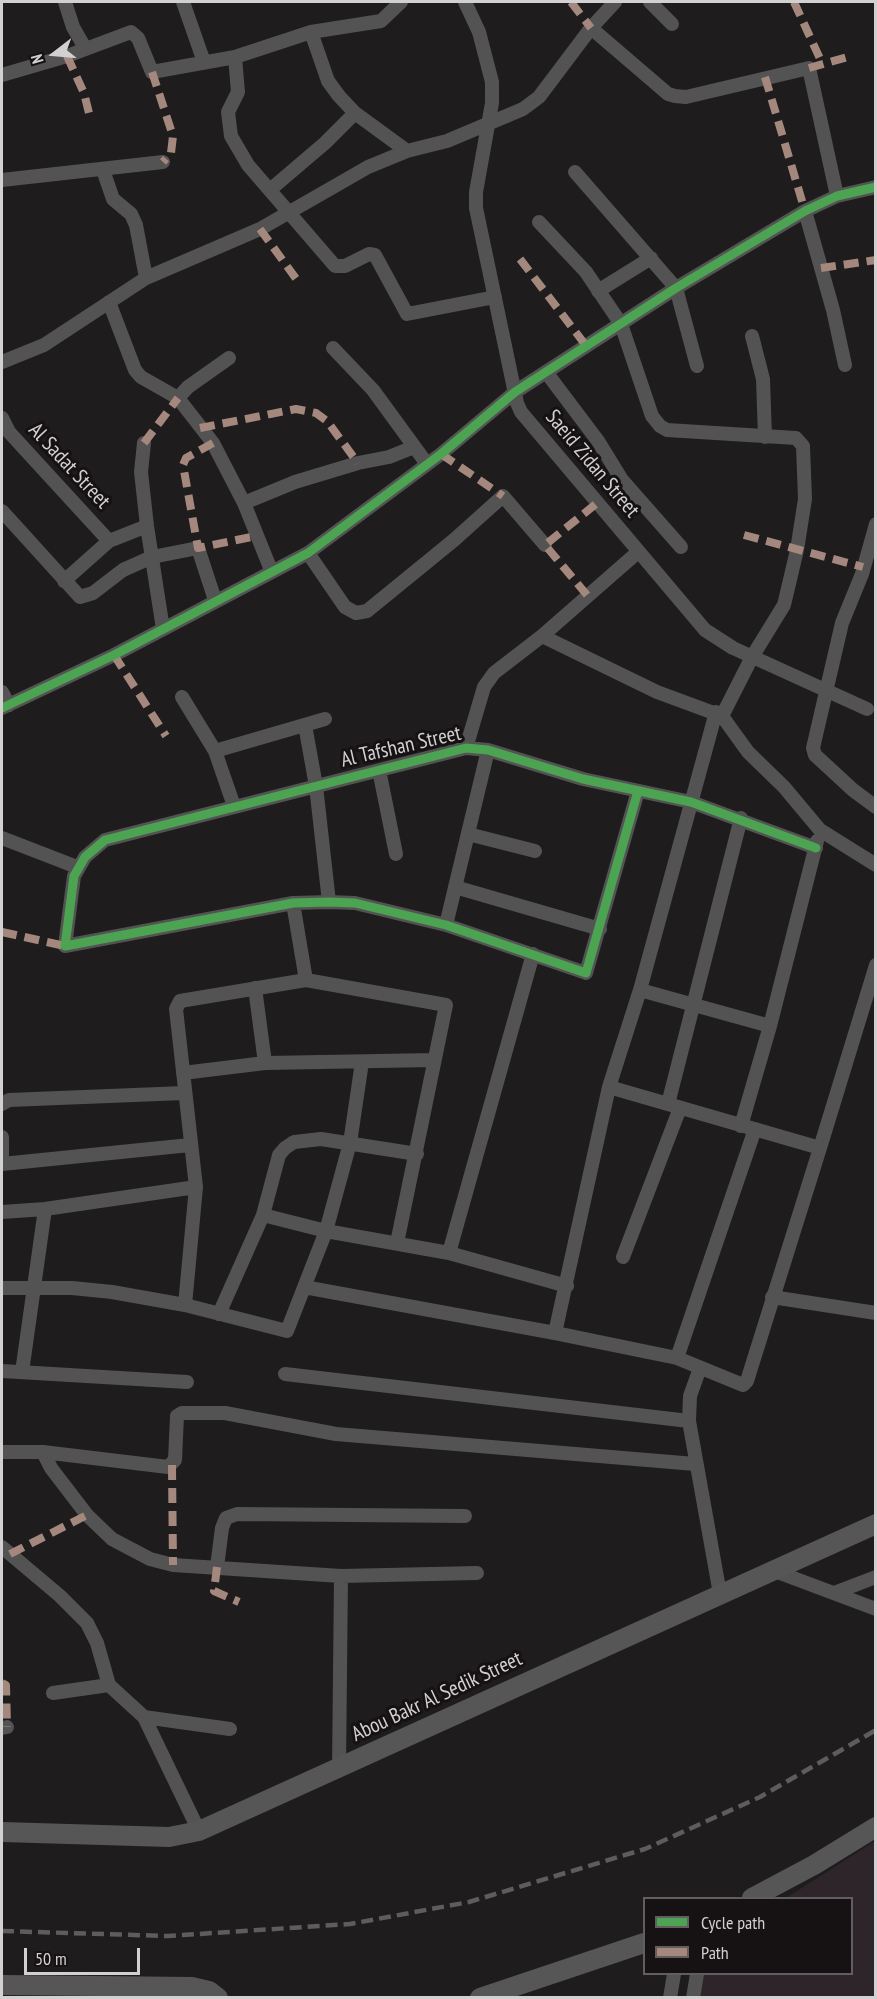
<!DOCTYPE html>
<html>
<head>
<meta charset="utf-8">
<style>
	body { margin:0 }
	#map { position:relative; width:877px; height:1999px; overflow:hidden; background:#1e1c1d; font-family:"PT Sans Narrow",sans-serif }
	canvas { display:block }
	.frame { position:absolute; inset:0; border:3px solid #d3d0d2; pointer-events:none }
	.legend { position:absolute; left:643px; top:1897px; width:210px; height:78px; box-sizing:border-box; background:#161214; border:2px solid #625e60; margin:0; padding:8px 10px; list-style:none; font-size:18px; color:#d3d0d2 }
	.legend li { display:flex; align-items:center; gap:12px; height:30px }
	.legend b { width:30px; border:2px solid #625e60 }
	.north { position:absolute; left:24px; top:24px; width:60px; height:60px; -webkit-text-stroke:4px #161214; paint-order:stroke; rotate:254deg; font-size:16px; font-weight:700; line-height:24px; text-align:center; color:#d3d0d2 }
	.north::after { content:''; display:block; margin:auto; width:21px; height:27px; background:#d3d0d2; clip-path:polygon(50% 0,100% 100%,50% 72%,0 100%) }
	.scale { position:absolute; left:24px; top:1948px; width:116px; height:27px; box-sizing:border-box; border:3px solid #d3d0d2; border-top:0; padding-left:8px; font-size:18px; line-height:21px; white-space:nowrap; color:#d3d0d2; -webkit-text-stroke:4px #161214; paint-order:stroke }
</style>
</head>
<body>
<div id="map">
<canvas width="877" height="1999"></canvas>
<div class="frame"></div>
<ul class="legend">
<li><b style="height:8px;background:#4ca352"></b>Cycle path</li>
<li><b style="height:8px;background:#a5887d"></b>Path</li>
</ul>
<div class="north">N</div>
<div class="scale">50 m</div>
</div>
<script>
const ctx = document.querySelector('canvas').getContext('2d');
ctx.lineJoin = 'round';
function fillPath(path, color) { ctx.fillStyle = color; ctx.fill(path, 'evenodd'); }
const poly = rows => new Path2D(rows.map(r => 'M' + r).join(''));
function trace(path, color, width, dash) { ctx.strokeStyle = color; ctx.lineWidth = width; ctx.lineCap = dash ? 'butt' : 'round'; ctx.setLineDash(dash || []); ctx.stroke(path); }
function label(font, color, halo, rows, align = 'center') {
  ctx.font = font + ' "PT Sans Narrow",sans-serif'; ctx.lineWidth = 6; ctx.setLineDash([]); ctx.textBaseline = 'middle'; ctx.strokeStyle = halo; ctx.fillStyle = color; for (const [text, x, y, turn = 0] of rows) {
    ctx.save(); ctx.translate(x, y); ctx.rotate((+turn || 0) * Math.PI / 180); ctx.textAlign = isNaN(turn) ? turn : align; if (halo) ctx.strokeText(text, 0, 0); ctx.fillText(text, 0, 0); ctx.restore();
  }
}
const built = poly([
	[875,1841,875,1997,699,1998,703,1974,852,1974,852,1898,786,1898]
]);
const street = poly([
	[65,2,73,27,85,48],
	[183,2,204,62],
	[465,2,479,32,492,82,492,103,476,192,476,208,517,403,521,412,705,630,733,648,867,709],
	[650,2,672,24],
	[591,28,668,94,675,96,686,97,809,68,837,196],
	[311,32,328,81,339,96,355,113,407,151],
	[235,57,238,92,228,112,231,136,248,165,335,266,345,266,369,254,375,255,407,314,495,297],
	[2,75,67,56,131,32,138,38,152,72,235,57,311,32,381,21,401,2],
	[103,170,113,199,131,214,136,225,146,278],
	[575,172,676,288,697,366],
	[2,180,163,162],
	[271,189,325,143,355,113],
	[805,211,833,310,845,365],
	[539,222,586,272,621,324,652,416,660,426,667,430,796,438,803,446,805,499,797,550,784,605,752,657,722,716],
	[598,291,651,258],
	[109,302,135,370,141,377,178,398,213,443,244,503,271,570],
	[752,336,763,379,765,437],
	[333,348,373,390,427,464],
	[2,362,44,345,146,278,260,229,368,167,407,151,447,141,523,109,539,97,591,28,615,2],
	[546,372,598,441,622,480,681,547],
	[178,398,188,387,229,358],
	[2,418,9,432,109,541],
	[144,443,141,472,147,526,163,629],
	[244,503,295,482,358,463,389,457,414,447],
	[2,511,80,597,93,593,123,570,152,557,198,548,215,600],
	[876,524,862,574,842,623,813,748,815,755,853,790,876,807],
	[308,553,345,607,356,613,367,611,454,540,503,496,545,545],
	[64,581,109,541,147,526],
	[542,636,657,692,722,716,748,752,784,787,820,830,876,865],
	[2,692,9,705],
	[182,697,215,751,234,806],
	[2,708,114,655,308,553,441,454,515,392,676,288,805,211,837,196,876,187],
	[305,725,316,786,329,902],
	[466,748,484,687,494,673,542,636,638,552],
	[215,751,325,719],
	[379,770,396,854],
	[638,791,586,973,446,925,355,903,329,902,293,903,65,946,74,876,85,857,105,840,466,748,488,750,583,779,691,802,816,848],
	[468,834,535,851],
	[2,838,77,867],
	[455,887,600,929],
	[293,903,306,980],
	[446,925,488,750],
	[255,988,265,1063],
	[640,990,770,1026],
	[183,1073,265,1063,434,1060],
	[609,1087,820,1148,876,965],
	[2,1104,9,1100,184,1093],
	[668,1104,741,818],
	[741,1126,770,1026,817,841],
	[2,1137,2,1164],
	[2,1164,190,1145],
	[2,1212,45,1209,196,1187],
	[263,1215,326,1231,449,1253,567,1286],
	[449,1253,533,954],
	[623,1257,680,1108],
	[304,1287,555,1333,677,1358,743,1385,747,1381,820,1148],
	[2,1288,72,1288,112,1292,185,1305,287,1331,326,1231,350,1143,362,1062],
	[772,1297,876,1313],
	[185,1305,196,1187,176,1009,180,1001,306,980,446,1005,397,1243],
	[219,1314,263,1215,279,1155,285,1148,294,1142,321,1139,417,1154],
	[555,1333,609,1087,640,990,716,712],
	[677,1358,755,1129],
	[2,1371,187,1382],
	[22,1372,45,1209],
	[285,1374,689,1421,720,1594],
	[689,1421,690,1396,700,1368],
	[2,1452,43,1452,168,1467,175,1460,177,1416,182,1413,225,1413,336,1434,695,1464],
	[43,1452,51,1468,87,1515,112,1539,150,1559,173,1565,341,1576,477,1573],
	[2,1547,60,1596,87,1623,97,1643,109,1685,144,1717,199,1831],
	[217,1567,222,1528,226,1518,237,1514,465,1516],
	[772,1570,876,1609],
	[834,1593,876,1577],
	[53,1693,109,1685],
	[144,1717,230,1729],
	[2,1728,7,1727],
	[339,1769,341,1576],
	[670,1998,674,1974],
	[693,1998,697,1974]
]);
const secondary = poly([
	[2,1832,169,1837,199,1831,876,1524],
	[752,1898,814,1865,876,1827],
	[2,1985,192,1987,209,1991,218,1998],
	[480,1998,644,1943]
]);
const rail = poly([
	[2,1931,168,1936,350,1924,469,1902,645,1849,760,1797,876,1730]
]);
const quiet = poly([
	[571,2,591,28],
	[794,2,822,63],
	[67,56,84,93,89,113],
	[809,68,851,56],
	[152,72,173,136,171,153,163,162],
	[765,77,805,211],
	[260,229,297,280],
	[520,259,587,347],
	[821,268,876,260],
	[200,428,296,409,316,413,327,421,358,463],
	[144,443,178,398],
	[213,443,186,458,183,465,198,548,256,536],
	[441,454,503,496],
	[744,535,863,567],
	[587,595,545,545,597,503],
	[114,655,166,736],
	[2,932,65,946],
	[172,1465,173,1565],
	[10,1554,87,1515],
	[217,1567,214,1591,239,1602],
	[2,1683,6,1685,7,1727]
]);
const cycleway = poly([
	[2,708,114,655,308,553,441,454,515,392,676,288,805,211,837,196,876,187],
	[638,791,586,973,446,925,355,903,329,902,293,903,65,946,74,876,85,857,105,840,466,748,488,750,583,779,691,802,816,848]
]);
const streetNames = [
	["Saeid Zidan Street",592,464,50],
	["Al Sadat Street",69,466,47],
	["Al Tafshan Street",401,747,-13],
	["Abou Bakr Al Sedik Street",437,1697,-25]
];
fillPath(built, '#2d252a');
trace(street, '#535353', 14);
trace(secondary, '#565657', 20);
trace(rail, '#5e5d5e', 4.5, [12, 6]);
trace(quiet, '#a5887d', 8, [15, 8]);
trace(cycleway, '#4ca352', 9);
label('21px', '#d3d0d2', '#161214', streetNames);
</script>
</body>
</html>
